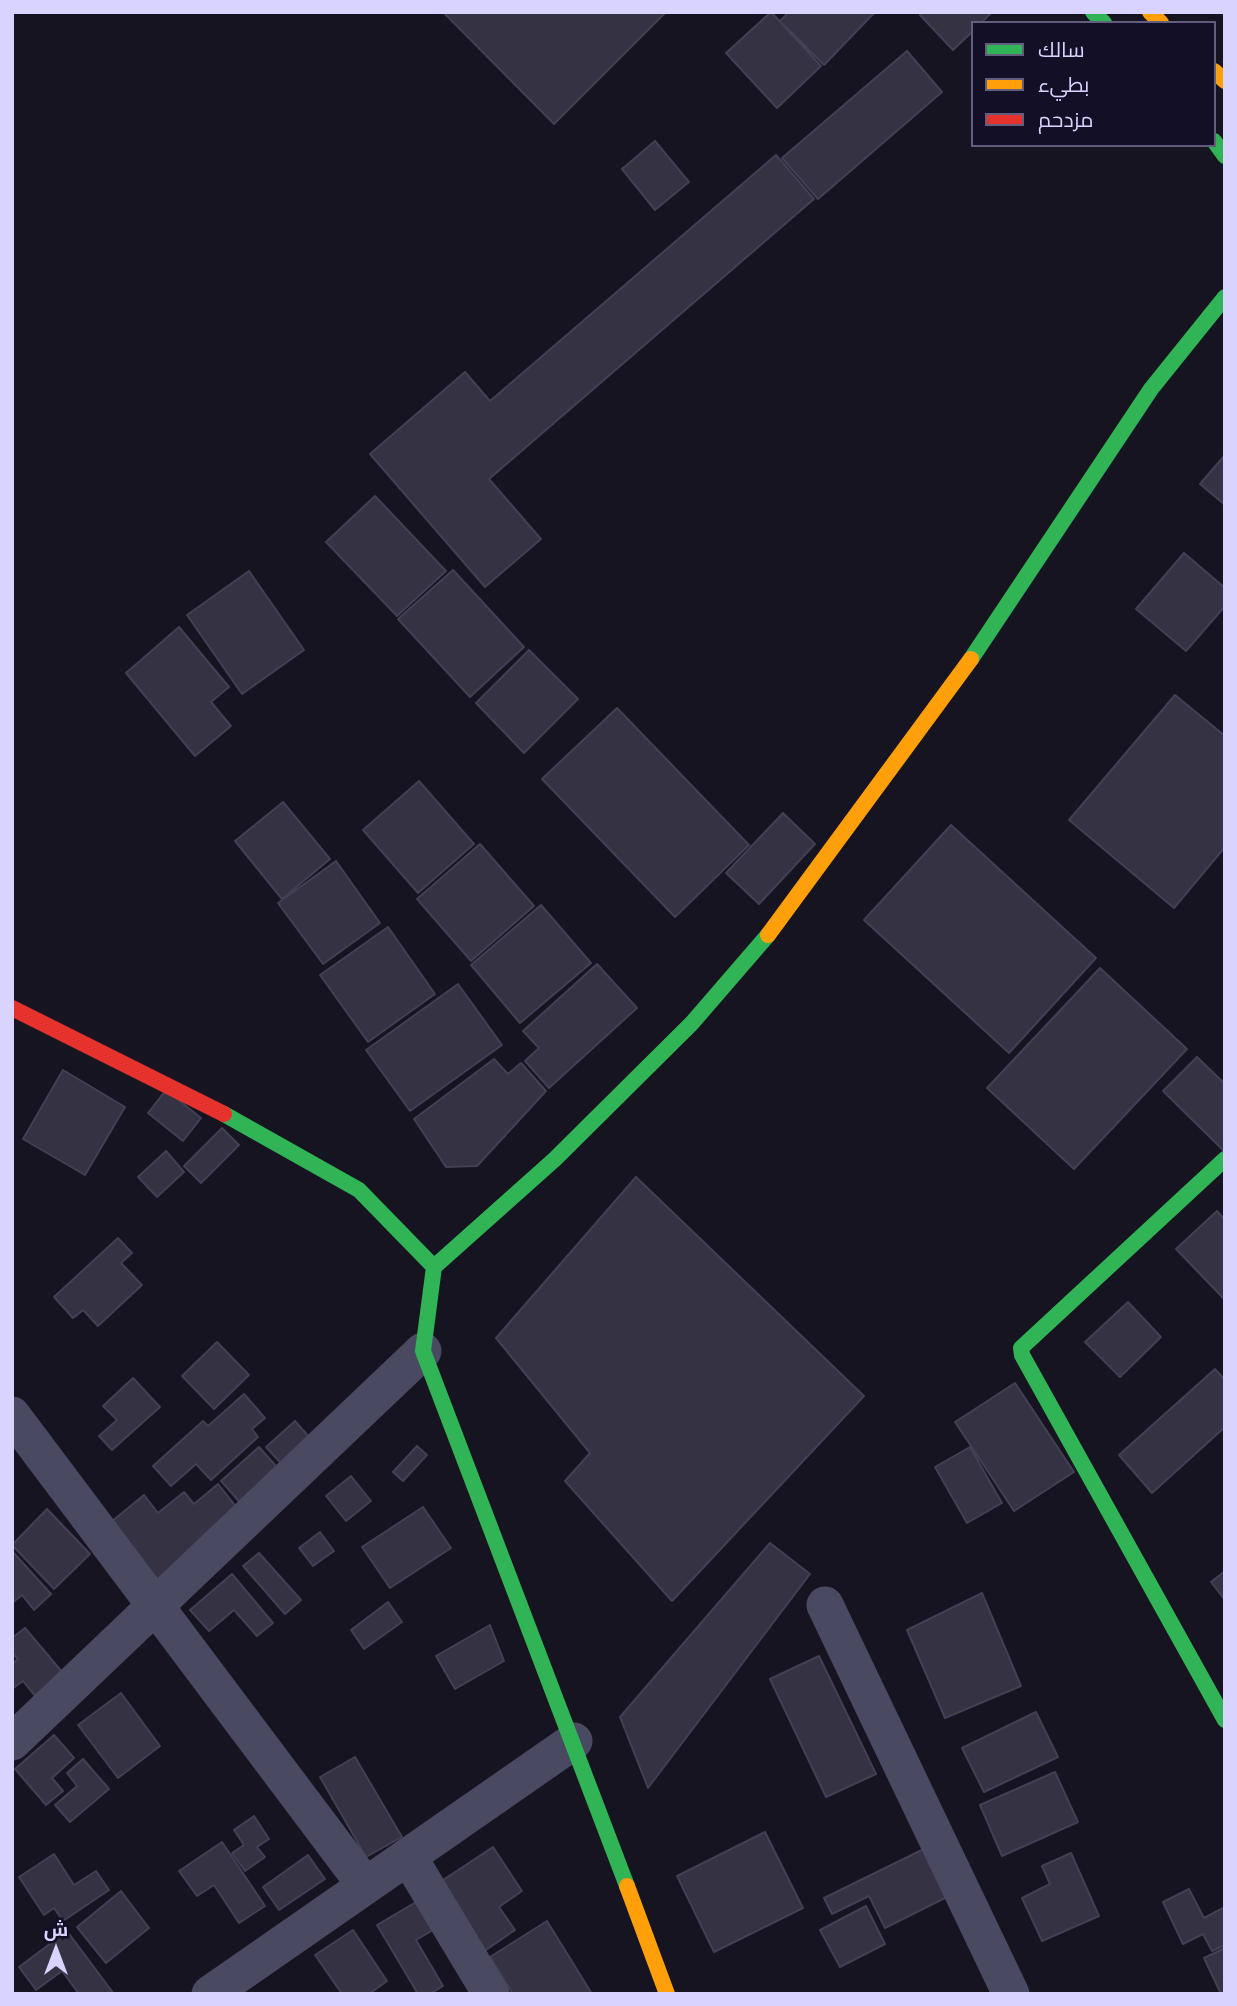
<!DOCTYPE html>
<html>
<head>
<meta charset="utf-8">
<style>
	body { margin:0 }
	#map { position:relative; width:1237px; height:2006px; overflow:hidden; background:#161421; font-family:Barlow,Cairo,sans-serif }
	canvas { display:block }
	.frame { position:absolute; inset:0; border:14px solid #d9d4ff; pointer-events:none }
	.legend { position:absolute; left:971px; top:21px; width:245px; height:126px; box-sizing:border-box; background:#130f26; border:2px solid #625e7d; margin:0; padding:9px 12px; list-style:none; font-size:21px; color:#d9d4ff }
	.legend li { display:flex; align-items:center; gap:14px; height:35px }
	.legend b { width:35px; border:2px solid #625e7d }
	.north { position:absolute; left:21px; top:1915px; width:70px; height:70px; -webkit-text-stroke:5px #130f26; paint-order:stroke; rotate:0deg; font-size:19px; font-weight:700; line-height:28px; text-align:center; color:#d9d4ff }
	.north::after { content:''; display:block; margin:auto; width:24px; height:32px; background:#d9d4ff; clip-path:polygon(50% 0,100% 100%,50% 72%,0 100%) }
</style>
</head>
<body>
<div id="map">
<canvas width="1237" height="2006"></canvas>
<div class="frame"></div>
<ul class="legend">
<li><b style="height:9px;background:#30b455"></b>سالك</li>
<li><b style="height:9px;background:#ff9f0a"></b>بطيء</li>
<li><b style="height:9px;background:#e5322d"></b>مزدحم</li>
</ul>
<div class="north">ش</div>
</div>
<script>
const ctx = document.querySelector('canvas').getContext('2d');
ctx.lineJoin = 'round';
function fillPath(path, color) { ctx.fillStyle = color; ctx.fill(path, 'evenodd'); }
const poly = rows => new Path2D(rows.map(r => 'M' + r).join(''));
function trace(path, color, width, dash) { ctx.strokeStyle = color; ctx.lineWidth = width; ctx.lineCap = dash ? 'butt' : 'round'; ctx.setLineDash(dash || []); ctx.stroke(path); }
const building = poly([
	[443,12,666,12,554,124,443,12],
	[771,12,821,66,777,108,726,53,771,12],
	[789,12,875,12,824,65,780,21,789,12],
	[923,12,992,12,981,23,973,23,973,31,953,50,920,15,923,12],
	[907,51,942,92,818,199,782,158,907,51],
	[655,141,689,182,655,210,622,169,655,141],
	[776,155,814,199,489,479,541,539,485,587,370,454,465,372,490,401,776,155],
	[1225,455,1225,505,1200,484,1225,455],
	[375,496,446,571,397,616,326,542,375,496],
	[1184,553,1225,588,1225,606,1186,651,1136,609,1184,553],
	[453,570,524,647,470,697,398,619,453,570],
	[249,571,304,650,242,694,187,615,249,571],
	[179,627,229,687,211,702,231,726,195,756,126,673,179,627],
	[529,650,578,699,524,753,476,703,529,650],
	[1175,695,1225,736,1225,847,1174,908,1069,820,1175,695],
	[617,708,749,845,675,917,542,779,617,708],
	[419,781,474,844,418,893,363,830,419,781],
	[283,802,330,859,282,899,235,841,283,802],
	[783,813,815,844,759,904,726,873,783,813],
	[951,825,1096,958,1009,1053,864,920,951,825],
	[480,844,534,906,471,961,417,899,480,844],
	[336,861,380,923,323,964,278,903,336,861],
	[541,905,591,963,520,1023,471,965,541,905],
	[388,927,435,994,368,1042,320,975,388,927],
	[597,964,637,1008,549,1088,525,1061,539,1048,523,1031,597,964],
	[1100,968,1187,1049,1074,1169,987,1088,1100,968],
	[458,984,502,1045,410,1111,366,1050,458,984],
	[1197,1057,1225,1084,1225,1152,1163,1091,1197,1057],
	[494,1059,508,1074,521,1063,546,1091,477,1166,446,1167,414,1119,494,1059],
	[63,1070,125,1107,85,1175,23,1139,63,1070],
	[166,1090,201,1118,183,1141,148,1113,166,1090],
	[222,1128,239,1145,201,1183,184,1166,222,1128],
	[166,1151,184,1172,157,1197,138,1177,166,1151],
	[636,1177,864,1396,672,1601,565,1481,590,1453,496,1338,636,1177],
	[1217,1211,1225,1220,1225,1300,1176,1249,1217,1211],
	[118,1238,132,1253,121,1263,142,1285,98,1326,83,1310,73,1318,54,1297,118,1238],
	[1128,1302,1161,1337,1120,1377,1085,1342,1128,1302],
	[217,1342,249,1375,214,1409,182,1376,217,1342],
	[1215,1369,1225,1380,1225,1427,1152,1493,1119,1455,1215,1369],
	[133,1378,160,1407,112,1450,99,1436,117,1420,103,1406,133,1378],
	[1015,1383,1074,1472,1014,1511,955,1422,1015,1383],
	[244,1394,265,1418,252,1429,258,1437,211,1480,196,1464,171,1486,153,1466,203,1421,208,1426,244,1394],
	[295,1421,317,1446,289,1472,266,1447,295,1421],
	[417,1446,427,1455,403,1481,393,1472,417,1446],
	[259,1447,284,1475,246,1509,221,1481,259,1447],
	[970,1447,1002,1503,967,1523,935,1467,970,1447],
	[351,1476,371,1501,346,1521,326,1496,351,1476],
	[218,1484,246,1519,163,1586,111,1522,144,1495,158,1513,184,1492,194,1504,218,1484],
	[423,1507,451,1548,390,1588,362,1547,423,1507],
	[47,1509,90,1554,54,1589,12,1545,47,1509],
	[320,1532,334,1551,313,1566,299,1548,320,1532],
	[770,1543,810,1574,648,1788,620,1717,770,1543],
	[12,1551,51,1594,34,1610,22,1595,12,1603,12,1551],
	[259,1553,301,1600,285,1614,243,1566,259,1553],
	[1225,1571,1225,1600,1211,1582,1225,1571],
	[232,1574,273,1623,257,1636,234,1610,209,1631,190,1610,232,1574],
	[982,1593,1021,1686,945,1718,907,1630,982,1593],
	[388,1602,402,1622,364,1649,351,1630,388,1602],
	[490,1625,504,1661,455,1689,436,1656,490,1625],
	[25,1628,63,1673,35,1696,23,1681,12,1689,12,1664,18,1659,12,1653,12,1638,25,1628],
	[819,1656,876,1774,826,1797,770,1679,819,1656],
	[121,1693,160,1746,118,1778,78,1725,121,1693],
	[1036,1712,1058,1757,984,1792,962,1748,1036,1712],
	[54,1735,74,1758,52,1778,63,1791,46,1805,15,1769,54,1735],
	[355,1757,402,1837,366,1857,320,1777,355,1757],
	[83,1759,109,1789,70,1822,55,1805,77,1786,67,1773,83,1759],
	[1055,1772,1078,1822,1002,1856,980,1805,1055,1772],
	[254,1816,269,1839,257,1847,265,1857,245,1871,232,1853,244,1845,234,1830,254,1816],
	[765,1832,803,1908,714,1952,677,1876,765,1832],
	[222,1842,265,1906,239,1923,214,1885,197,1896,179,1871,222,1842],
	[930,1846,953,1894,885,1928,869,1896,832,1914,824,1898,930,1846],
	[493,1847,522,1891,499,1907,515,1930,483,1952,437,1884,493,1847],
	[1071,1853,1099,1916,1042,1941,1022,1898,1050,1884,1042,1866,1071,1853],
	[54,1854,74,1885,96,1871,109,1890,63,1921,54,1908,44,1915,19,1877,54,1854],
	[308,1855,325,1879,279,1910,263,1887,308,1855],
	[1189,1889,1204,1918,1225,1907,1225,1945,1212,1951,1203,1934,1183,1944,1163,1902,1189,1889],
	[121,1891,149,1928,106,1963,77,1927,121,1891],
	[428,1895,445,1923,416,1940,443,1986,430,1994,418,1994,377,1925,428,1895],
	[866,1906,885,1944,840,1967,820,1930,866,1906],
	[547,1921,592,1994,513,1994,490,1957,547,1921],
	[353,1930,387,1981,369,1994,342,1994,315,1955,353,1930],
	[67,1931,114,1994,79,1994,62,1971,36,1990,19,1967,67,1931],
	[1225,1948,1225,1994,1221,1994,1204,1958,1225,1948]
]);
const street = poly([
	[12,1415,365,1885],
	[825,1605,1011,1994],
	[12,1742,423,1351],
	[408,1856,491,1994],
	[210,1994,574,1741]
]);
const fast = poly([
	[1093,12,1104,23],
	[1214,141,1225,156],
	[971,659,1151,389,1225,297],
	[224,1114,359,1190,434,1267,423,1351,627,1886],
	[1225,1159,1021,1348,1022,1355,1225,1720],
	[434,1267,555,1159,692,1023,768,935]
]);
const slow = poly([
	[1150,12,1161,23],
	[1214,71,1225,81],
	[768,935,971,659],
	[627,1886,667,1994]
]);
const jam = poly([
	[12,1008,224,1114]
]);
fillPath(building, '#343243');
trace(building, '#433f54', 2);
trace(street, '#4a4962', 37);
trace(fast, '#30b455', 16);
trace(slow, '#ff9f0a', 16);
trace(jam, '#e5322d', 16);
</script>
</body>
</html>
